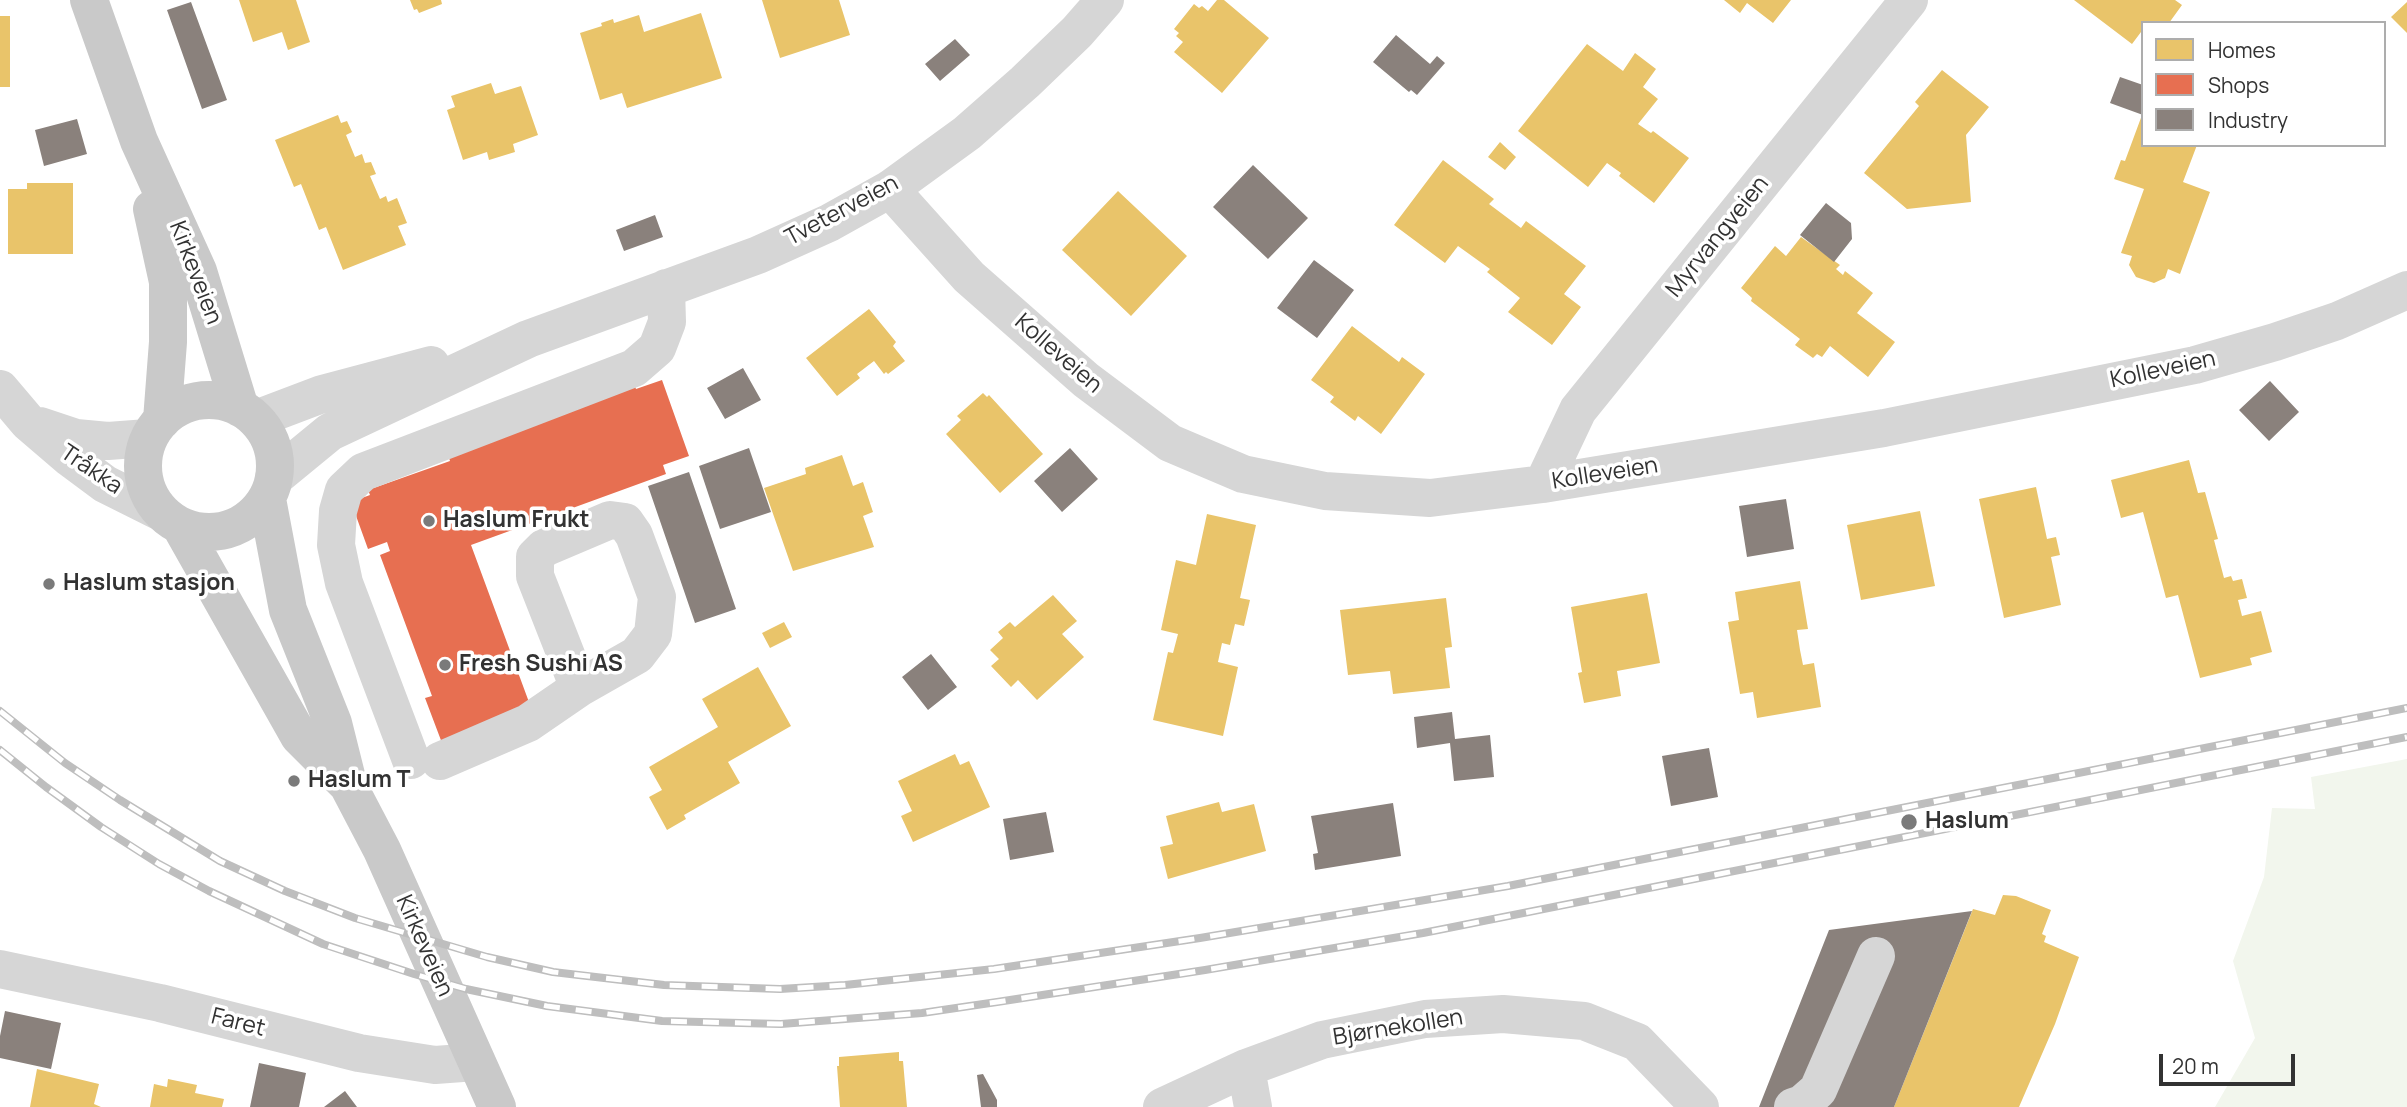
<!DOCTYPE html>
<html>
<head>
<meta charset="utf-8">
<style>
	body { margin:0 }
	#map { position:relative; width:2407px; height:1107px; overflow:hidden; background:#fff; font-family:Manrope,sans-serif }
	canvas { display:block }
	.legend { position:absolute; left:2141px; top:21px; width:245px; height:126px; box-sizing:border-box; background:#fff; border:2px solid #adadad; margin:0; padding:9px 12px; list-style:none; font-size:21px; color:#323232 }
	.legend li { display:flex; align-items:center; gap:14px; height:35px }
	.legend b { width:35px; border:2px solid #adadad }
	.scale { position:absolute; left:2159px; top:1054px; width:136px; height:32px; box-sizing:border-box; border:4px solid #323232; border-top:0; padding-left:9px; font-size:21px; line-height:24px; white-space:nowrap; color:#323232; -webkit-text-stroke:5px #fff; paint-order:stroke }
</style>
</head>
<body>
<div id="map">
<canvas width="2407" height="1107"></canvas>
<ul class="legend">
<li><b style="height:19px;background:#e9c46a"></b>Homes</li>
<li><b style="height:19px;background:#e76f51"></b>Shops</li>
<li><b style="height:19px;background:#8a817c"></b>Industry</li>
</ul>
<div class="scale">20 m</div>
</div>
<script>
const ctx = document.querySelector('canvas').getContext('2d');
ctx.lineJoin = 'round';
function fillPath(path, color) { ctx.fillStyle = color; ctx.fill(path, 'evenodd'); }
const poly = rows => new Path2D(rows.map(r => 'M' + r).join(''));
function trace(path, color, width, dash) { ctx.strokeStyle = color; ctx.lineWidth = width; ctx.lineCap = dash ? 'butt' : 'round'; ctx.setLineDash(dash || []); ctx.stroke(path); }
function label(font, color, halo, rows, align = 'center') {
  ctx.font = font + ' Manrope,sans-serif'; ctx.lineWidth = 7; ctx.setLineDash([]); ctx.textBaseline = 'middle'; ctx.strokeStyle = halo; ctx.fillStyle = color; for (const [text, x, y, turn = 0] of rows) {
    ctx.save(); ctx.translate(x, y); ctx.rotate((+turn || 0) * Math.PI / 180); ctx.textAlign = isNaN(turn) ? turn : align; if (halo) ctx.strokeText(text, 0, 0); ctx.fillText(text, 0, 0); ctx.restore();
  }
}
const green = poly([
	[2407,759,2407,1107,2215,1107,2255,1038,2233,961,2264,877,2272,808,2315,809,2311,777]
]);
const homes = poly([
	[239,0,296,0,310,42,288,50,282,32,253,42],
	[410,0,441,0,442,4,419,13,417,9,414,10],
	[762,0,839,0,850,35,780,58],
	[1217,0,1224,0,1269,38,1222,93,1174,52,1183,42,1176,36,1179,33,1174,29,1194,4,1199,8,1202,6,1208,11],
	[1724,0,1791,0,1773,23,1747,3,1740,13],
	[2074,0,2175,0,2182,5,2169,23,2143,23,2143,34,2141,32,2132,44],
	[2407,2,2407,33,2391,17],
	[701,13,722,78,627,108,622,93,600,100,580,33,602,26,601,23,613,19,614,23,639,15,644,32],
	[0,16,10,16,10,87,0,87],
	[1587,44,1623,71,1635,53,1656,69,1643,87,1658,99,1638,124,1651,133,1653,131,1689,158,1654,203,1619,176,1621,173,1607,163,1588,187,1518,131],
	[1942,70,1989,107,1966,135,1971,202,1907,209,1864,173,1919,106,1915,102],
	[491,83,495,94,521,86,538,135,513,144,515,152,489,160,487,152,463,160,447,110,455,107,451,96],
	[338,115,341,123,347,121,352,132,346,135,355,157,362,154,365,163,371,162,376,174,370,176,380,199,386,196,388,202,397,198,407,223,398,226,406,245,343,270,326,227,319,230,301,184,294,187,275,140],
	[2142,115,2143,145,2197,145,2183,182,2210,192,2180,274,2168,269,2165,278,2154,283,2136,277,2129,265,2132,256,2121,253,2144,189,2114,179,2121,160,2125,161],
	[1500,142,1516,157,1505,170,1488,157],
	[1443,160,1494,199,1489,204,1521,228,1526,221,1586,266,1564,294,1581,307,1552,345,1508,312,1520,298,1487,272,1490,269,1458,246,1445,263,1394,225],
	[27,183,73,183,73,254,8,254,8,189,27,189],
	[1118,191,1187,256,1131,316,1062,250],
	[1801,237,1840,265,1836,269,1843,275,1845,271,1873,293,1857,313,1895,342,1868,377,1830,346,1822,357,1817,354,1813,358,1795,345,1800,339,1751,301,1752,298,1741,288,1775,246,1786,256],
	[869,309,896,342,893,346,905,361,888,374,886,372,884,374,874,361,857,374,860,378,837,396,806,358],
	[1352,326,1399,362,1402,357,1425,374,1381,434,1358,416,1355,421,1330,402,1334,397,1311,380],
	[983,393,987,397,989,395,1043,454,1000,493,946,434,961,420,957,416],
	[842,455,853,486,863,482,873,512,863,516,874,547,793,571,764,488,806,474,805,468],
	[2189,460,2198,493,2205,492,2218,539,2214,540,2224,578,2231,576,2233,581,2242,579,2247,598,2238,600,2242,616,2261,611,2272,652,2250,658,2252,665,2200,678,2178,595,2166,598,2143,512,2121,518,2111,480],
	[2036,487,2047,539,2056,537,2060,555,2051,557,2061,605,2004,618,1979,499],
	[1920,511,1935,586,1861,600,1847,525],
	[1207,514,1256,525,1240,598,1250,600,1244,626,1235,624,1230,645,1222,643,1218,662,1238,667,1223,736,1153,720,1168,652,1173,653,1178,634,1161,630,1176,560,1196,565],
	[1800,581,1808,629,1797,630,1800,650,1803,665,1814,663,1821,707,1757,718,1753,692,1740,694,1728,622,1739,620,1735,592],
	[1647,593,1660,663,1617,671,1621,696,1584,703,1578,673,1582,672,1571,607],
	[1053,595,1077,621,1062,634,1084,657,1037,700,1018,680,1011,687,991,666,999,659,990,650,1003,638,998,632,1010,622,1015,627],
	[1446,598,1452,647,1445,648,1450,688,1393,694,1390,671,1348,675,1340,610],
	[784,622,792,637,770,648,762,633],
	[758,667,791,726,728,762,740,783,684,815,686,819,667,830,649,797,662,790,649,767,718,727,702,699],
	[955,754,960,765,969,761,990,807,913,842,901,816,912,811,898,781],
	[1219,802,1222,812,1254,804,1266,851,1168,879,1160,847,1173,844,1166,816],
	[2003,895,2016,896,2051,910,2042,934,2046,936,2044,942,2079,957,2055,1024,2019,1107,1894,1107,1973,909,1995,915],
	[899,1052,899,1061,903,1061,907,1107,840,1107,837,1066,839,1066,839,1057],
	[37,1069,99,1084,94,1104,101,1107,30,1107],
	[168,1079,197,1085,195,1093,224,1099,222,1107,150,1107,154,1084,167,1087]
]);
const shops = poly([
	[662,380,689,456,663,465,666,474,471,545,533,713,442,743,425,698,432,696,380,555,390,551,387,542,368,549,351,502,370,495,368,490,450,461,447,452,634,384,636,389]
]);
const industry = poly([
	[191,2,227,100,202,109,167,10],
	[1396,35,1430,64,1437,56,1445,63,1417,95,1411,90,1409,92,1373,62],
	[955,39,970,55,940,81,925,64],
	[2120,77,2143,85,2143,115,2110,103],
	[77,119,87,154,44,166,35,130],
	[1253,165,1308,218,1268,259,1213,207],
	[1826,203,1851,223,1852,239,1834,262,1800,235],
	[655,215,663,237,624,251,616,230],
	[1314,260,1354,290,1317,338,1277,308],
	[743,368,761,400,725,419,707,388],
	[2270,381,2299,412,2269,441,2239,410],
	[749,448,771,512,720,529,699,466],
	[1070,448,1098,479,1062,512,1034,481],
	[689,472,736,609,695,623,648,486],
	[1786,499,1794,549,1747,557,1739,506],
	[931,654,957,687,928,710,902,677],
	[1452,712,1455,739,1490,735,1494,777,1454,781,1450,743,1417,748,1414,717],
	[1709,748,1718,797,1671,806,1662,756],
	[1393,803,1401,856,1315,870,1313,854,1318,853,1311,816],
	[1046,812,1054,852,1010,860,1003,819],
	[1972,911,1894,1107,1759,1107,1829,930],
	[5,1011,61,1023,51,1069,0,1058,0,1036],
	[259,1063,306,1073,299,1107,250,1107],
	[983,1074,997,1100,997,1107,981,1107,977,1075],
	[345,1091,357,1107,324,1107]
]);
const minor = poly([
	[890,189,969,277,1086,380,1170,443,1243,474,1325,491,1430,498,1543,484,1884,428,2195,365,2275,342,2337,321,2407,290],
	[0,389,28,422,70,458,105,484,159,511],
	[256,419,322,394,431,365],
	[40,426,76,438,108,441,148,438],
	[274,478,330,432,528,339,758,255,829,223,890,189,967,133,1025,82,1077,32,1105,0],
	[1543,484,1578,410,1909,0],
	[411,760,344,583,336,545,338,511,344,490,363,472,634,368,657,348,667,322,666,288],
	[440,761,528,723,579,688,637,655,653,634,657,597,634,535,625,522,610,520,544,548,535,557,535,576,579,688],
	[0,969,160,1003,359,1053,435,1065,476,1062],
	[1246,1068,1253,1107],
	[1162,1107,1246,1068,1322,1040,1425,1019,1503,1014,1584,1021,1637,1042,1700,1107],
	[1793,1107,1802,1104,1818,1090,1876,956]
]);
const major = poly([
	[89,0,139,141,198,271,240,408],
	[152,209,168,282,168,342,162,420],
	'143 466a66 66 0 1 1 132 0a66 66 0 1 1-132 0Z',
	[267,499,288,610,333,723,349,787,382,850,497,1107],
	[181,527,299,736,348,785]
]);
const rail = poly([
	[0,711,65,763,120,800,220,861,285,891,355,918,487,957,553,972,664,985,780,989,845,985,994,969,1200,938,1508,886,2407,708],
	[0,750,46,787,101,827,159,864,209,891,323,944,414,974,466,989,547,1006,662,1021,781,1024,922,1013,997,1002,1205,970,1423,933,2407,737]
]);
const markers = [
	[429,521,7,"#7a7a7a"],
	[49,584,7,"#7a7a7a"],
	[445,665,7,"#7a7a7a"],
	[294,781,7,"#7a7a7a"],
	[1909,822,9,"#7a7a7a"]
];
const streetNames = [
	["Tveterveien",842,211,-28],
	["Myrvangveien",1718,237,-51],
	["Kirkeveien",195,273,69],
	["Kolleveien",1058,354,41],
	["Kolleveien",2163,370,-12],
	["Tråkka",91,470,34],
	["Kolleveien",1605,474,-9],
	["Kirkeveien",424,946,66],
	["Faret",238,1023,14],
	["Bjørnekollen",1398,1028,-9]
];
const poiNames = [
	["Haslum Frukt",443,521],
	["Haslum stasjon",63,584],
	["Fresh Sushi AS",459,665],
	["Haslum T",308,781],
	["Haslum",1925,822]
];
fillPath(green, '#f2f6ed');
fillPath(homes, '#e9c46a');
fillPath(shops, '#e76f51');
fillPath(industry, '#8a817c');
trace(minor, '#d6d6d6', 38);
trace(major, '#c9c9c9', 38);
trace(rail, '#bebebe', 8);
trace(rail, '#fff', 5, [16]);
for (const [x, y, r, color] of markers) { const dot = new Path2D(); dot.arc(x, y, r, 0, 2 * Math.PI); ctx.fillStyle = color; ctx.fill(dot); trace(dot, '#fff', 2.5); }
label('23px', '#323232', '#fff', streetNames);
label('bold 23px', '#323232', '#fff', poiNames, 'left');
</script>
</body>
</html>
